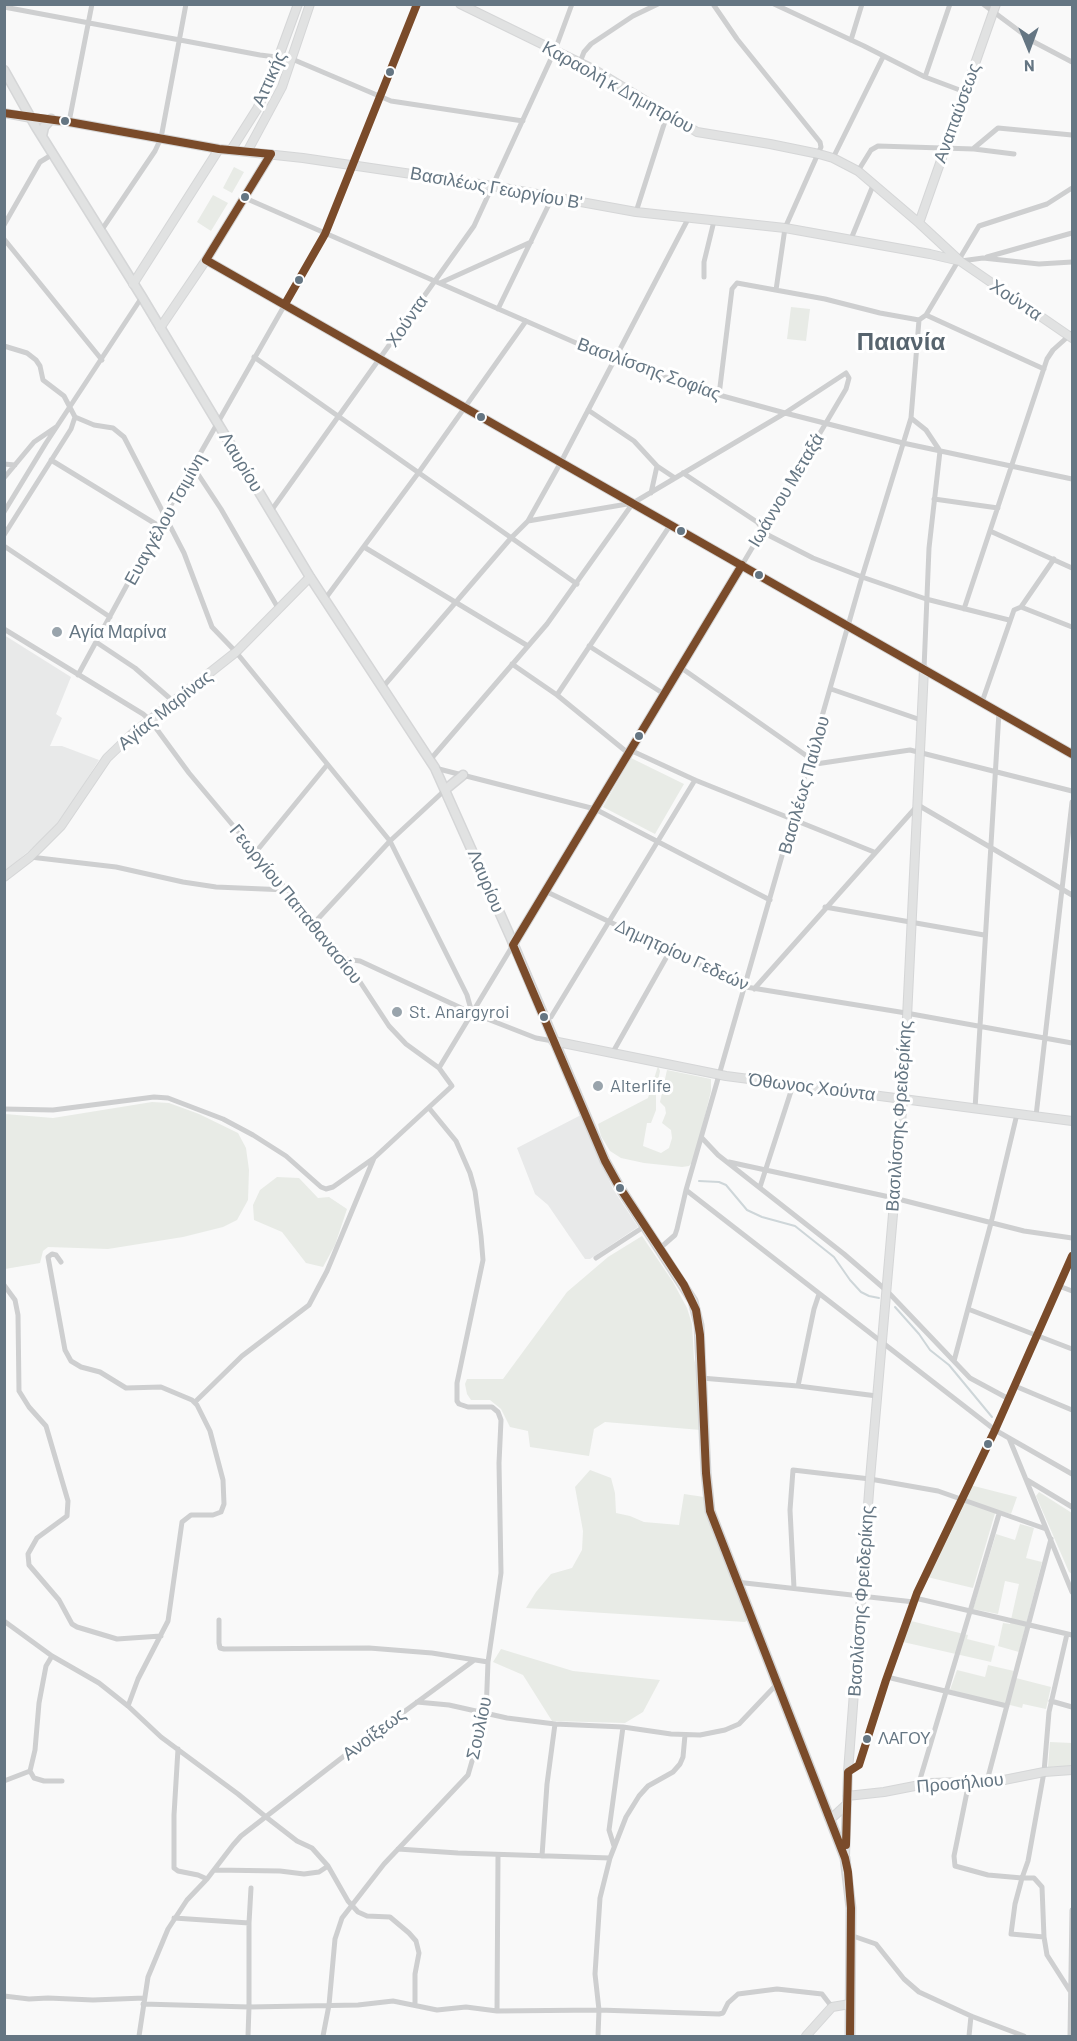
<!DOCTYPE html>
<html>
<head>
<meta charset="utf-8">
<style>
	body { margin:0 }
	#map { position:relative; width:1077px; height:2041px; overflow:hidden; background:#f9f9f9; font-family:Barlow,sans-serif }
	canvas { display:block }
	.frame { position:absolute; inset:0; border:6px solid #657683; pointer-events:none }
	.north { position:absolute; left:999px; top:18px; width:60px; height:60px; -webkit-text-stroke:4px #fff; paint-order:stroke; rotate:179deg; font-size:16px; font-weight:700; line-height:24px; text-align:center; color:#657683 }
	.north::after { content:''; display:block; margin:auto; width:21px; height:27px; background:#657683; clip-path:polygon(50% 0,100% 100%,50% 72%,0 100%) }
</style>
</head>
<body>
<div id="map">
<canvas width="1077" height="2041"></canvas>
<div class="frame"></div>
<div class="north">N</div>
</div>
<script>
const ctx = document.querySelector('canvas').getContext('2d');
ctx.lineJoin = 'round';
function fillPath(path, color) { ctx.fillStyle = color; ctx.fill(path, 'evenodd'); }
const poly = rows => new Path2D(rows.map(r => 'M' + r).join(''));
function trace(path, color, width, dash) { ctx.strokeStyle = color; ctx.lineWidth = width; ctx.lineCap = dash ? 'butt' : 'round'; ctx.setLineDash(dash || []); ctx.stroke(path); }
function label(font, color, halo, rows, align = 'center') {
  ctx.font = font + ' Barlow,sans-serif'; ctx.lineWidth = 6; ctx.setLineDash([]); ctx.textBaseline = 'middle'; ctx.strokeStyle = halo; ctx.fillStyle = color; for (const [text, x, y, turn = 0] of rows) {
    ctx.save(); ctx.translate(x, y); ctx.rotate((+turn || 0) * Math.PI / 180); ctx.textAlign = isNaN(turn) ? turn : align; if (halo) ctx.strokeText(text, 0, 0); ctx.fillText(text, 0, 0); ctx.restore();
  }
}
const built = poly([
	[4,635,71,677,56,714,62,718,50,746,62,746,99,760,59,824,5,872],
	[581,1115,613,1189,638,1227,590,1259,585,1259,548,1205,535,1194,517,1148]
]);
const green = poly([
	[234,167,244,172,232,193,223,188],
	[213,195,228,203,211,231,197,222],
	[791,307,810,309,806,341,787,339],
	[631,758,684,784,655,834,603,807],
	[658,1066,660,1071,656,1090,656,1110,651,1123,647,1123,643,1146,661,1153,669,1148,672,1138,671,1130,662,1123,666,1113,665,1107,660,1102,667,1070,711,1079,711,1091,698,1144,694,1160,689,1166,682,1167,644,1163,621,1158,610,1151,601,1136,598,1124,648,1098],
	[152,1102,169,1103,199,1114,238,1133,246,1148,249,1170,248,1200,237,1220,223,1227,183,1237,108,1249,48,1247,43,1251,40,1263,5,1269,5,1114,53,1118],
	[277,1177,299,1178,318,1198,329,1197,347,1209,335,1245,323,1267,306,1263,282,1232,254,1220,253,1205,260,1190],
	[642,1236,673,1282,687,1308,692,1324,694,1359,699,1376,701,1430,605,1422,594,1429,589,1456,530,1447,528,1431,510,1427,501,1409,490,1400,471,1400,467,1394,465,1384,467,1379,503,1379,567,1292,608,1257],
	[590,1470,611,1478,615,1493,616,1513,630,1516,644,1522,679,1525,684,1494,704,1497,709,1515,749,1619,745,1622,526,1608,536,1592,551,1574,572,1568,582,1550,583,1531,575,1487],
	[970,1485,1017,1497,1011,1514,996,1510,973,1588,927,1577],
	[1039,1492,1072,1513,1072,1574,1069,1572,1036,1496],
	[1020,1524,1034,1528,1026,1558,1042,1562,1019,1652,998,1646,1003,1623,1010,1624,1019,1584,1005,1581,998,1614,973,1609,996,1534,1015,1540],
	[911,1621,968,1635,967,1639,995,1646,991,1662,903,1642],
	[501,1649,573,1671,660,1680,643,1712,625,1723,552,1721,523,1675,493,1662],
	[988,1665,1014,1671,1012,1677,1051,1687,1046,1709,1023,1704,1022,1708,950,1690,957,1670,985,1677],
	[1050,1742,1072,1743,1071,1766,1048,1767]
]);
const stream = poly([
	[699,1181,719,1182,726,1185,747,1210,762,1217,795,1226,834,1257,850,1280,861,1292,869,1296,879,1298],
	[895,1307,919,1334,930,1350,949,1365,992,1417]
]);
const street = poly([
	[713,4,737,39,820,142,821,147,785,228,776,290],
	[774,4,864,46,925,77,965,92],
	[983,4,1034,42,1072,62],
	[4,7,260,55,292,59,391,101,523,121],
	[851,40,862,4],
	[580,62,584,52,591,44,633,16,658,4],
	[925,77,950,4],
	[69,122,92,4],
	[974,148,998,128,1072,135],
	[833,158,883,57],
	[858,171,871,150,878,146,974,149,1014,154],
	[245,198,615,360,719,395,785,413,903,443,1072,479],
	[636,212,667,115],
	[4,225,40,162,53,154],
	[101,231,155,151,161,138,186,4],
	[4,239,102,360],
	[851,239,874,183],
	[987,257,1072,233],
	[961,261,983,258,1039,264,1072,262],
	[704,277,704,262,714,221],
	[440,283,531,242],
	[498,309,553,196],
	[926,315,1044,369],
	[919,320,926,315,979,226,1047,204,1072,188],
	[4,346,27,353,36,360,40,366,43,380,64,396,75,417,94,425,113,428,124,437,184,553,212,627,236,652,390,841,467,995,472,1013],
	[254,357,577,584],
	[719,395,732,289,737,283,825,299,880,313,919,320],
	[588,410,634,441,657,466,675,478],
	[911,418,926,430,940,451,929,548,924,669],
	[51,460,159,526],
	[4,464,15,465],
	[194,468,221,509,278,608],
	[683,473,757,522,768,535,813,558,862,577,926,599,1009,620],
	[4,478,34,442,56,427],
	[651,493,657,466],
	[934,499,998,508],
	[271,511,474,226,555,50,572,4],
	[4,512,46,443,142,297],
	[528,521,633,503,785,413,846,373,849,378,846,389,742,565],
	[990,531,1072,568],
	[4,535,71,429,75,417],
	[4,546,110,617],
	[364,547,528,646],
	[325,599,419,472,526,321],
	[1021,607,1072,627],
	[964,609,1047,359,1053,350,1072,333],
	[4,629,143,714,150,720,189,773,345,959,389,1026,406,1044,439,1068,452,1086,374,1158,327,1271,309,1305,242,1356,195,1402],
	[96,642,135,668,174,702],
	[589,646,664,694],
	[512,664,557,695,628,753],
	[680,667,811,759],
	[78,675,159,526,325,234,417,4],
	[382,688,511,538,528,521,561,462,688,219],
	[831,689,921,720],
	[557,695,671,524],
	[982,702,1014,610,1021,607,1054,559],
	[630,750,695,780,874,852],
	[430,760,547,624,633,503],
	[809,765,910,750,1072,791],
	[435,768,595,809,770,900],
	[255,853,327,765],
	[30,857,116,867,183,882,216,887,287,890],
	[545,891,746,987,906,1013,1072,1043],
	[825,907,984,935],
	[315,922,390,841,445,790],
	[345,959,360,961,472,1013,536,1038,553,1041],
	[754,989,918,805,1072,895],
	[545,1019,551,1017,695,780],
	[613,1052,670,951],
	[439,1068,513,945],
	[4,1109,53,1110,154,1097,168,1098,223,1119,253,1135,286,1156,321,1187,326,1189,333,1187,374,1158],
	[975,1109,999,712],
	[1036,1116,1072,802],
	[702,1138,718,1155,844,1254,887,1291,970,1378,1009,1399],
	[729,1162,894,1198,1024,1231,1072,1238],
	[760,1187,793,1085],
	[686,1190,995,1430,1072,1474],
	[659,1249,675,1235,677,1229,686,1190,862,577,911,418,919,320],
	[596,1258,645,1226],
	[61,1262,56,1255,52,1254,48,1257,65,1350,71,1361,81,1367,100,1372,126,1388,161,1387,192,1400,197,1405,210,1431,223,1480,224,1504,221,1512,213,1515,191,1515,182,1522,168,1621,138,1679,128,1706],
	[4,1285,15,1300,18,1315,19,1391,29,1407,46,1426,68,1501,67,1516,37,1538,28,1554,29,1565,59,1600,72,1624,77,1627,117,1639,161,1636],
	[1059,1286,1072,1291],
	[968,1309,1072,1349],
	[954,1361,991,1223,1017,1114],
	[701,1378,798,1386,877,1396],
	[798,1386,814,1309,819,1294],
	[1015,1386,1072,1410],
	[1009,1438,1072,1592],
	[1027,1480,1072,1507],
	[736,1582,914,1602],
	[794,1588,790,1510,793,1470,870,1479,938,1491,1046,1529],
	[915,1598,1072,1635],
	[219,1620,219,1643,220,1648,224,1649,369,1648,432,1653,488,1662],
	[4,1621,52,1656,99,1683,128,1706,161,1737,238,1794,266,1817,297,1841,312,1848,328,1866,348,1901,358,1912,367,1916,390,1917,409,1933,416,1941,419,1953,415,1974,415,2005],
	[1067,1634,1049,1712,1044,1772,1028,1861,1022,1878,1034,1878,1042,1887,1044,1937,1047,1955,1070,1991],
	[887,1677,1007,1706],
	[1051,1701,1072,1707],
	[417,1702,449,1705,507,1718,555,1724,623,1727,671,1734,700,1735,725,1730,739,1724,777,1684],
	[178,1749,174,1815,174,1868,178,1871,198,1875,207,1879],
	[30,1771,34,1778,44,1781,62,1781],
	[848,1772,859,1765,886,1680,917,1593,995,1430,1072,1256],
	[4,1781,30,1771,35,1750,39,1703,46,1666,52,1656],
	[987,1781,1051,1539],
	[969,1782,954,1856,955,1866,988,1875,1022,1878,1015,1904,1011,1934,1044,1937],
	[918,1786,999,1514],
	[614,1846,609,1830,623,1727],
	[398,1849,458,1853,610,1858],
	[542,1856,547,1784,555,1724],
	[215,1870,280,1871,304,1874,319,1872,328,1866],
	[174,1918,249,1923,251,1888],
	[850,1935,876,1944,904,1979,919,1992,971,2016,1024,2036],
	[4,1996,29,1999,48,1998,93,2000,144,1998],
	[143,2004,249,2007,249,1923],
	[497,2011,498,1855],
	[139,2036,148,1977,168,1929,187,1900,207,1879,233,1845,241,1836,348,1753,473,1661],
	[248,2036,249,2007,358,2005,393,2001,437,2010,466,2007,497,2011,599,2010,719,2014,723,2013,728,2003,738,1994,777,1989,822,1994,832,2007],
	[323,2036,329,2005,335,1939,342,1918,384,1864,468,1775,486,1713,488,1662,501,1573,499,1463,501,1420,498,1412,492,1407,468,1407,459,1404,457,1401,457,1383,483,1260,481,1236,475,1191,470,1173,456,1141,429,1108],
	[598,2036,599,2010,595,1974,600,1898,610,1858,626,1817,639,1796,648,1786,673,1772,680,1764,683,1757,685,1735],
	[969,2036,971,2016],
	[1070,2036,1072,1910]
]);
const secondary = poly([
	[460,4,595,70,697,132,770,144,819,154,833,158,858,171,919,223,960,261,1072,338],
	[4,113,31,118,69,122,219,149,303,158,493,186,636,212,785,228,930,254,960,261],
	[231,150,257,109,268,86,298,4],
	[247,152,282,87,310,4],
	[919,223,996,4],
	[206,260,1072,754],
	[133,284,219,149],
	[160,328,206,260,271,154],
	[4,877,30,857,61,826,107,758,131,735,236,652,310,577],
	[513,945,742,565],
	[553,1041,726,1076,1072,1121],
	[847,1796,884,1792,930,1783,999,1781,1044,1772,1072,1770],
	[829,1818,834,1816,847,1804],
	[845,1856,848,1772,870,1479,903,1099,924,669],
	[806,2036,832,2007,850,2004]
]);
const primary = poly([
	[4,70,36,127,142,297,310,577,435,768,510,936,605,1161,620,1188,693,1301,699,1325,706,1473,710,1511,845,1858,851,1908,850,2036],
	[42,136,44,127,51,119],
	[446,789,463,775]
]);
const bus1 = poly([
	[4,113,69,122,219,149,271,154,206,260,1072,754],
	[285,304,325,234,417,4],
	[742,565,513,945,605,1161,620,1188,684,1285,696,1310,700,1335,706,1473,710,1511,845,1858,848,1872,851,1908,850,2036],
	[846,1845,848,1772,859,1765,886,1680,917,1593,995,1430,1072,1256]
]);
const markers = [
	[390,72,5,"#657683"],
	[65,121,5,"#657683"],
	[245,197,5,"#657683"],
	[299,280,5,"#657683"],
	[481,417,5,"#657683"],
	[681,531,5,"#657683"],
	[759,575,5,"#657683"],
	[57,632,6,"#99a4ac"],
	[639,736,5,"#657683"],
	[397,1012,6,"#99a4ac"],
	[544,1017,5,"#657683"],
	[598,1086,6,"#99a4ac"],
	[620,1188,5,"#657683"],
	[988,1444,5,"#657683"],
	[867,1739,5,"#657683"]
];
const busNames = [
	["ΛΑΓΟΥ",878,1739]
];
const streetNames = [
	["Αττικής",269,79,-66],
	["Καραολή κ Δημητρίου",618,87,29],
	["Αναπαύσεως",957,113,-70],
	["Βασιλέως Γεωργίου Β'",496,188,10],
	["Χούντα",1016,300,34],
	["Χούντα",407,321,-55],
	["Βασιλίσσης Σοφίας",649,369,20],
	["Λαυρίου",241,462,59],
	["Ιωάννου Μεταξά",786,490,-59],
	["Ευαγγέλου Τσιμίνη",165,519,-61],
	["Αγίας Μαρίνας",165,710,-39],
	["Βασιλέως Παύλου",804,785,-74],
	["Λαυρίου",486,881,67],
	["Γεωργίου Παπαθανασίου",296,904,51],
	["Δημητρίου Γεδεών",682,955,25],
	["Όθωνος Χούντα",812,1087,7],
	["Βασιλίσσης Φρειδερίκης",899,1116,-86],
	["Βασιλίσσης Φρειδερίκης",861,1601,-86],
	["Σουλίου",479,1728,-78],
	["Ανοίξεως",374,1734,-37],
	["Προσήλιου",960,1783,-5]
];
const poiNames = [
	["Αγία Μαρίνα",69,632],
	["St. Anargyroi",409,1012],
	["Alterlife",610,1086]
];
const districtNames = [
	["Παιανία",901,342]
];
fillPath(built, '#e8e9e9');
fillPath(green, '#e8ebe6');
trace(stream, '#ced6d9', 2);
trace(secondary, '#d5d6d7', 10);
trace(primary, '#d5d6d7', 11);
trace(street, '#cecfd0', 5);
trace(secondary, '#e1e2e2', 8);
trace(primary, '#e1e2e2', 8);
trace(bus1, '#7a4b2a', 8);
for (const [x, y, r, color] of markers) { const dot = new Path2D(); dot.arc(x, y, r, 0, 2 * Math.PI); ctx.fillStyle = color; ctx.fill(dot); trace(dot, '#fff', 2); }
label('16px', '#657683', '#fff', busNames, 'left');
label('18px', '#657683', '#fff', streetNames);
label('18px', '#657683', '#fff', poiNames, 'left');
label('bold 24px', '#57646e', '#fff', districtNames);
</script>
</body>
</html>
